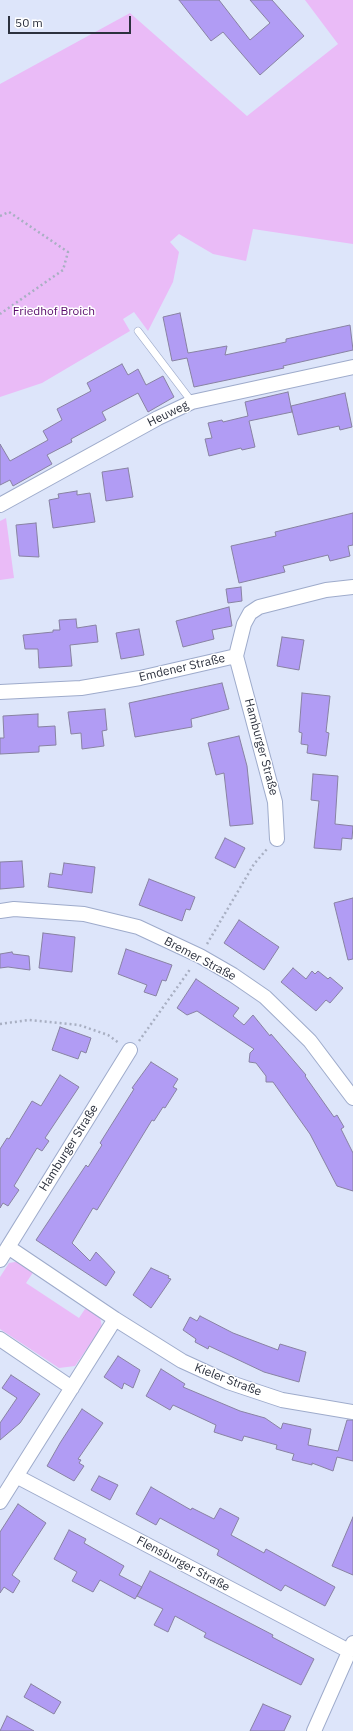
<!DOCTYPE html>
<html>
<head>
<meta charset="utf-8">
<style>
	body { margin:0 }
	#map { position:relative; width:353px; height:1731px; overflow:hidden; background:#dde5fa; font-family:"IBM Plex Sans",sans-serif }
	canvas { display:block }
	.scale { position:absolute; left:8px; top:16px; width:123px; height:18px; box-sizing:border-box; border:2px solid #2c313e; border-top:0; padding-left:5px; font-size:12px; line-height:14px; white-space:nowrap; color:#2c313e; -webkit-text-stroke:3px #fff; paint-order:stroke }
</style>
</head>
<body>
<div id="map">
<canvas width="353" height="1731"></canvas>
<div class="scale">50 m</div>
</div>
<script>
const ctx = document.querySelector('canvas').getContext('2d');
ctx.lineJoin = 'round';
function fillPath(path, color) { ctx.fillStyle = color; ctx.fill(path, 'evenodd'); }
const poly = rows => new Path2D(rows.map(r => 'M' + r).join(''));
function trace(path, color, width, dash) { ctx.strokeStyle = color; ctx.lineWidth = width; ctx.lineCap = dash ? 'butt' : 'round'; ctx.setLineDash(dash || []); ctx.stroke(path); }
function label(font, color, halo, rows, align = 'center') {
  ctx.font = font + ' "IBM Plex Sans",sans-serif'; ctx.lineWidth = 3; ctx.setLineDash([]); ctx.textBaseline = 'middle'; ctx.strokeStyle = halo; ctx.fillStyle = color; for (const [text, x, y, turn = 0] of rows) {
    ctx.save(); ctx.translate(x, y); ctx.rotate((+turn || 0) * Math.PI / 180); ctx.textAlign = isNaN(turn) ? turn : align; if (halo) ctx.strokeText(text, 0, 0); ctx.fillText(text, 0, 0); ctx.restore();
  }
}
const green = poly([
	[305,0,353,0,353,244,253,229,246,261,213,254,179,234,170,242,179,252,173,282,148,331,134,312,123,319,130,331,42,383,0,397,0,84,130,13,247,116,338,44],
	[6,518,14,578,0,580,0,521],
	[21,1261,34,1271,26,1283,79,1318,87,1306,100,1317,102,1327,75,1366,59,1368,0,1329,0,1277,9,1263]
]);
const building = poly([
	[179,0,219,0,250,40,270,23,250,0,272,0,304,36,260,75,223,32,211,41,179,0],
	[180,313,188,353,227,346,225,355,286,342,286,339,350,325,353,350,283,366,284,368,194,387,187,358,172,361,163,317,180,313],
	[122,364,128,375,138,369,146,385,163,376,174,397,148,412,138,393,102,412,106,420,71,439,72,442,47,455,52,464,13,486,10,480,0,485,0,444,10,461,48,440,43,431,62,420,57,409,91,391,87,383,122,364],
	[288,392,292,412,249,421,255,447,242,450,241,448,209,456,205,439,212,438,208,423,222,420,223,422,248,416,245,402,288,392],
	[345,393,352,427,340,430,339,426,298,435,291,406,345,393],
	[128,468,133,497,106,501,102,472,128,468],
	[77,491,77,495,90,493,95,522,53,528,49,500,59,498,58,494,77,491],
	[353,513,353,545,348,546,350,556,330,561,328,555,283,566,285,572,239,583,231,546,276,536,275,532,353,513],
	[36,523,39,557,19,556,16,525,36,523],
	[241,587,242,601,228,603,226,589,241,587],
	[229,607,232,626,212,630,214,639,183,647,176,621,229,607],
	[76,619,77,628,96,625,98,642,70,645,72,666,39,668,38,649,25,649,23,635,53,632,53,630,60,630,59,620,76,619],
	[139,629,144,655,121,659,116,633,139,629],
	[282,637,304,640,299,670,277,666,282,637],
	[222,683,229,709,191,719,192,727,135,737,129,703,222,683],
	[302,693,330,696,326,732,329,733,326,756,307,753,308,745,301,744,302,733,299,732,302,693],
	[105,709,107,730,102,731,104,746,82,749,81,733,71,734,68,712,105,709],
	[38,714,38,727,55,726,56,745,39,746,39,752,0,754,0,738,4,738,3,716,38,714],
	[239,736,247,766,253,824,230,826,224,773,216,775,208,743,239,736],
	[313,774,338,776,335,824,353,826,352,839,342,838,341,850,314,848,319,801,311,800,313,774],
	[225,838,245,848,235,868,215,858,225,838],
	[22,861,24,887,0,889,0,862,22,861],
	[64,863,95,867,92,893,48,887,50,873,62,875,64,863],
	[149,879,195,897,190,910,186,909,182,921,139,905,149,879],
	[353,898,353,959,348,960,334,903,353,898],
	[239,920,279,947,264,970,224,943,239,920],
	[43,933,75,937,72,972,39,968,43,933],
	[126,949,172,965,166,981,162,980,156,996,144,992,147,985,118,974,126,949],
	[12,952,13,954,29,956,30,970,8,967,0,968,0,954,12,952],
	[293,968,306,979,312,971,315,974,318,971,328,979,330,977,343,988,330,1003,326,1000,316,1011,281,982,293,968],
	[196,979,239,1008,233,1016,244,1025,253,1015,270,1036,271,1034,306,1075,305,1076,334,1117,337,1115,344,1127,341,1129,353,1153,353,1191,337,1186,310,1134,273,1082,266,1082,266,1076,256,1063,249,1062,250,1053,254,1049,197,1011,187,1015,177,1008,196,979],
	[60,1027,91,1038,86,1053,81,1051,78,1059,52,1050,60,1027],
	[151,1062,178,1079,173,1087,177,1089,165,1108,163,1107,154,1121,152,1120,97,1210,93,1208,72,1243,90,1261,96,1252,115,1272,106,1286,36,1240,86,1165,88,1167,102,1145,100,1143,134,1089,132,1088,151,1062],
	[60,1075,79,1087,45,1138,49,1141,42,1151,37,1148,14,1186,19,1190,8,1206,3,1203,0,1208,0,1149,7,1138,9,1139,32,1101,41,1106,60,1075],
	[151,1268,169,1276,168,1278,171,1279,151,1308,133,1295,151,1268],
	[200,1316,233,1333,278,1350,280,1344,306,1352,299,1382,264,1372,209,1346,208,1349,195,1342,196,1339,183,1330,190,1317,197,1321,200,1316],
	[118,1356,140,1370,133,1388,124,1383,122,1389,104,1377,118,1356],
	[161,1369,185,1384,183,1387,240,1411,265,1418,281,1429,283,1423,311,1429,308,1445,338,1451,347,1420,353,1420,353,1461,337,1457,333,1471,312,1463,312,1465,292,1460,294,1454,276,1449,277,1445,244,1436,242,1441,214,1432,216,1425,173,1405,170,1410,146,1396,161,1369],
	[11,1375,40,1394,20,1423,0,1440,0,1423,17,1398,2,1388,11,1375],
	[82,1409,103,1423,78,1459,81,1460,79,1463,84,1466,74,1481,47,1466,60,1443,82,1409],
	[99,1476,118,1485,110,1500,91,1490,99,1476],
	[151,1487,191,1510,192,1508,214,1519,220,1508,239,1518,231,1535,264,1553,266,1549,335,1587,325,1606,285,1585,281,1591,217,1555,219,1550,160,1518,156,1525,136,1514,151,1487],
	[18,1504,46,1523,12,1575,20,1581,13,1593,4,1587,0,1593,0,1532,18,1504],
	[353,1517,353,1575,332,1566,353,1517],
	[69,1530,86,1539,84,1543,124,1566,119,1575,142,1587,135,1599,100,1580,93,1592,72,1581,77,1572,54,1559,69,1530],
	[150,1571,273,1635,272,1637,314,1659,301,1685,204,1637,206,1633,175,1616,168,1632,154,1625,163,1609,137,1596,150,1571],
	[31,1684,61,1702,54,1714,24,1697,31,1684],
	[263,1704,291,1716,284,1731,250,1731,263,1704],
	[7,1716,34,1731,0,1731,7,1716]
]);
const path = poly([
	[0,216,9,212,68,252,63,270,0,314],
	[207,944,254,864,267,849],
	[0,1024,29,1020,79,1025,108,1035,119,1043],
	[139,1041,191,968]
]);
const service = poly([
	[138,331,192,402]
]);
const minor = poly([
	[0,505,158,418,192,402,353,367],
	[0,692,81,688,140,678,236,656],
	[277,839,275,802,236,656,244,624,250,613,259,607,326,590,353,587],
	[0,911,14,909,84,914,138,927,200,956,233,975,265,997,310,1041,353,1098],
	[8,1247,115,1319,182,1361,228,1382,282,1400,353,1412],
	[0,1260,130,1050],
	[0,1339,72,1388],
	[16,1476,349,1651],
	[0,1502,115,1319],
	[314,1731,353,1643]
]);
const parkNames = [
	["Friedhof Broich",54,312]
];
const streetNames = [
	["Heuweg",168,414,-26],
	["Emdener Straße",182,668,-13],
	["Hamburger Straße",261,747,75],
	["Bremer Straße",200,959,28],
	["Hamburger Straße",69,1148,-58],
	["Kieler Straße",228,1380,21],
	["Flensburger Straße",183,1564,28]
];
fillPath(green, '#eabbf7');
fillPath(building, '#b19cf4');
trace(building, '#8882a2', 1);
trace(service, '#9eabcb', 8);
trace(minor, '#9eabcb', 16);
trace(path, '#a8afc2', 2.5, [2, 3]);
trace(service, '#fff', 7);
trace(minor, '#fff', 14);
label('12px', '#5a0c6c', '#fff', parkNames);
label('12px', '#2c313e', '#fff', streetNames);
</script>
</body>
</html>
